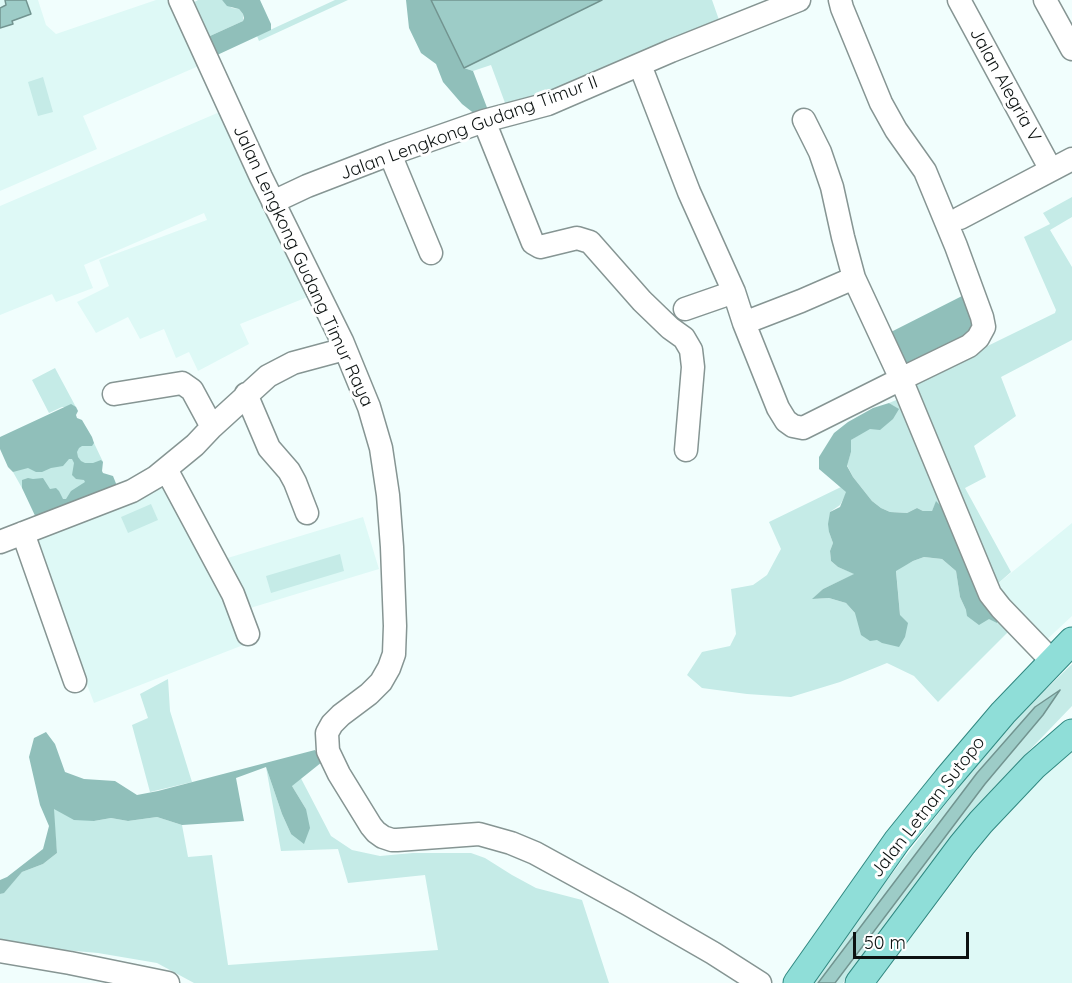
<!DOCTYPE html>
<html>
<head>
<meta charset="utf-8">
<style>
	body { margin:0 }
	#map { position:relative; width:1072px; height:983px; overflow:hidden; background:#f1fefd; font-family:Quicksand,sans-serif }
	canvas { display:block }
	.scale { position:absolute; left:853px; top:932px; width:116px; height:27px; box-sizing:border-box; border:3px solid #0c1211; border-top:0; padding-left:8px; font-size:18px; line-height:21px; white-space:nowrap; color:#0c1211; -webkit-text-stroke:4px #fff; paint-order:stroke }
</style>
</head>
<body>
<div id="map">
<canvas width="1072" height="983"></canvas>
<div class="scale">50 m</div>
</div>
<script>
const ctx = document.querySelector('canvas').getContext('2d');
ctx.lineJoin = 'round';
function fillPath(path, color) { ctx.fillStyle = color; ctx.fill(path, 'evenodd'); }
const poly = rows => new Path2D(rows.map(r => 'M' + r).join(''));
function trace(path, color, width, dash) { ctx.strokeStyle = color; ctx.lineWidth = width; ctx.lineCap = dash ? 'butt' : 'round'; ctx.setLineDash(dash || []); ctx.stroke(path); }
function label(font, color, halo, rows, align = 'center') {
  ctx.font = font + ' Quicksand,sans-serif'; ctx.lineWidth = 6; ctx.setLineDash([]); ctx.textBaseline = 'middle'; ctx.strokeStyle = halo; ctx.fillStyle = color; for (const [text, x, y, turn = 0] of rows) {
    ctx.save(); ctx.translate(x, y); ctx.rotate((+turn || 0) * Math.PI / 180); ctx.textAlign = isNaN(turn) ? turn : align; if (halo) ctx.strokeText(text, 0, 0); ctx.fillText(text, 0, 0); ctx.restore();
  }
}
const built = poly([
	[0,0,38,0,46,25,56,34,156,0,171,0,201,65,83,116,97,149,0,191],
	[222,111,310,296,240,324,249,344,198,371,189,352,176,358,164,329,140,339,128,317,96,333,77,302,109,286,99,260,207,220,204,213,84,265,93,288,56,302,52,294,0,315,0,206],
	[169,480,251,642,94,703,31,538],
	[363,517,379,569,237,612,221,560],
	[1072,523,1072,616,1041,645,995,586],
	[1072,747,1072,983,877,983,997,824,1028,788]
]);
const green = poly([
	[198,0,222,0,232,8,239,9,243,14,243,21,210,36,209,38,191,4],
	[335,0,348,0,259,41,257,36],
	[602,0,712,0,724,34,508,111,491,65,473,71,464,68],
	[43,77,53,112,38,116,28,82],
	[1072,197,1072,217,1050,230,1072,267,1072,340,1001,377,1016,416,974,446,986,477,965,488,1011,572,995,586,914,387,916,381,1055,313,1056,310,1024,237,1050,224,1043,213],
	[55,368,78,411,76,407,62,407,49,413,32,380],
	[901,398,961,539,936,502,932,511,923,511,917,508,907,513,890,512,881,508,872,501,853,477,847,465,851,452,851,440,898,409,889,403],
	[88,439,94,443,103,462,90,484,61,504,36,484,22,488,13,472,47,446],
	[841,487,847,492,840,505,830,512,829,532,833,543,830,551,831,561,838,567,855,574,823,589,813,599,829,598,846,603,855,613,900,615,896,570,913,561,924,557,942,559,956,571,960,597,966,610,989,619,999,616,1011,629,938,702,914,676,887,663,840,682,791,697,747,694,702,688,687,675,702,652,730,646,736,634,731,589,753,585,767,575,781,549,769,522],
	[151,504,158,520,128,533,121,517],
	[340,554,344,571,271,593,266,576],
	[1072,664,1072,706,1023,757,883,928,843,983,835,983,985,784,1043,715,1058,691,1035,707,977,773,818,983,810,983,861,914,998,736],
	[168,679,170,711,192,782,150,792,132,725,148,718,140,694],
	[293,763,331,836,352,850,380,856,413,853,471,853,485,858,512,875,536,888,582,900,609,983,194,983,157,963,98,953,29,947,0,940,0,894,4,892,22,872,43,864,57,853,53,808,94,821,111,818,128,821,157,817,182,825,188,857,212,855,228,965,438,950,425,875,348,883,338,849,281,851,266,767,282,814,291,834,306,809,292,786]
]);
const forest = poly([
	[222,0,260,0,271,24,271,30,215,56,209,38,210,36,243,21,244,18,243,14,239,9,227,6],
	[406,0,431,0,464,68,473,71,491,118,476,115,462,104,443,82,436,64,421,53,409,28],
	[964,295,978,329,908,370,889,333],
	[889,403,899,409,893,419,880,430,870,429,851,440,851,452,847,466,853,477,872,501,881,508,890,512,907,513,917,508,923,511,932,511,936,501,947,512,999,616,997,623,989,619,979,625,967,616,966,610,960,597,956,571,942,559,924,557,913,561,896,571,900,615,908,623,905,637,899,647,882,643,877,640,870,641,861,635,855,613,846,603,829,598,812,599,823,589,854,574,838,567,831,561,830,551,833,543,829,532,828,524,830,512,840,507,846,492,819,469,819,457,834,433,848,422,873,408],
	[71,404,76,407,78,411,76,415,77,418,82,420,92,437,94,443,92,446,82,446,79,448,77,452,78,457,81,461,85,463,93,463,101,460,103,462,102,471,103,473,113,476,117,486,38,522,22,488,22,480,28,478,33,479,43,478,50,489,56,488,59,491,63,499,66,499,71,491,85,482,84,480,76,479,72,475,74,463,72,459,69,459,63,466,51,468,42,472,36,472,28,468,13,472,8,467,0,449,0,437],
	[46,732,55,744,65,772,84,779,115,781,137,795,158,791,315,750,322,762,292,786,306,809,310,828,304,844,291,834,282,814,266,767,236,778,244,821,182,825,157,817,128,821,111,818,94,821,74,820,54,809,57,853,43,864,22,872,4,893,0,894,0,880,7,877,43,849,49,826,40,805,29,757,34,738]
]);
const water = poly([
	[5,0,26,0,31,14,12,21,13,24,0,28,0,8,6,5,5,0],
	[431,0,602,0,464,68,431,0],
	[1060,690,1043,715,985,784,835,983,818,983,977,773,1035,707,1060,690]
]);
const minor = poly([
	[180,0,261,177,342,341,369,407,381,448,388,495,392,547,395,626,394,654,389,668,381,682,369,694,341,715,332,724,327,733,328,751,339,774,371,826,376,832,383,837,392,840,397,840,479,834,511,843,535,853,628,904,713,953,760,983],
	[840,0,842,8,881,103,896,130,925,171,956,246,982,317,984,327,978,338,969,346,901,379,990,594,1001,608,1052,661],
	[959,0,1051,170],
	[1045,0,1072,49],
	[640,65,689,192,734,292,744,323,778,408,786,421,793,426,803,428,901,379,854,278,843,237,832,187,820,152,804,120],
	[484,121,533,243,540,247,577,238,590,242,642,301,670,328,684,338,691,350,693,367,686,450],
	[390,154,431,253],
	[273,202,307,186,390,154,484,121,548,104,671,51,799,0],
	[960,218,1072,159],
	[685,309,734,292],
	[744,323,801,301,854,278],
	[114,394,182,383,192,390,212,427],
	[246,394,269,448,289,471,295,482,307,513],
	[166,469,233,594,248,634],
	[23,533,75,681],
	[0,542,132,491,156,477,195,445,212,427,268,376,293,363,345,349],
	[0,951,70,963,168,983]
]);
const major = poly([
	[797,983,897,841,947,779,1003,713,1072,641],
	[859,983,962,845,981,822,1034,766,1072,733]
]);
const streetNames = [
	["Jalan Alegria V",1005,85,61],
	["Jalan Lengkong Gudang Timur II",469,128,-20],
	["Jalan Lengkong Gudang Timur Raya",303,266,65],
	["Jalan Letnan Sutopo",928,807,-52]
];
fillPath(built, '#def9f6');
fillPath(green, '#c5ebe7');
fillPath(forest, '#90bfba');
fillPath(water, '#9dccc7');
trace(water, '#729490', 1.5);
trace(minor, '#869593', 25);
trace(major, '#318881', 29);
trace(minor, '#fff', 22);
trace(major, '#8fded8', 27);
label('18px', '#0c1211', '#fff', streetNames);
</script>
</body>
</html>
